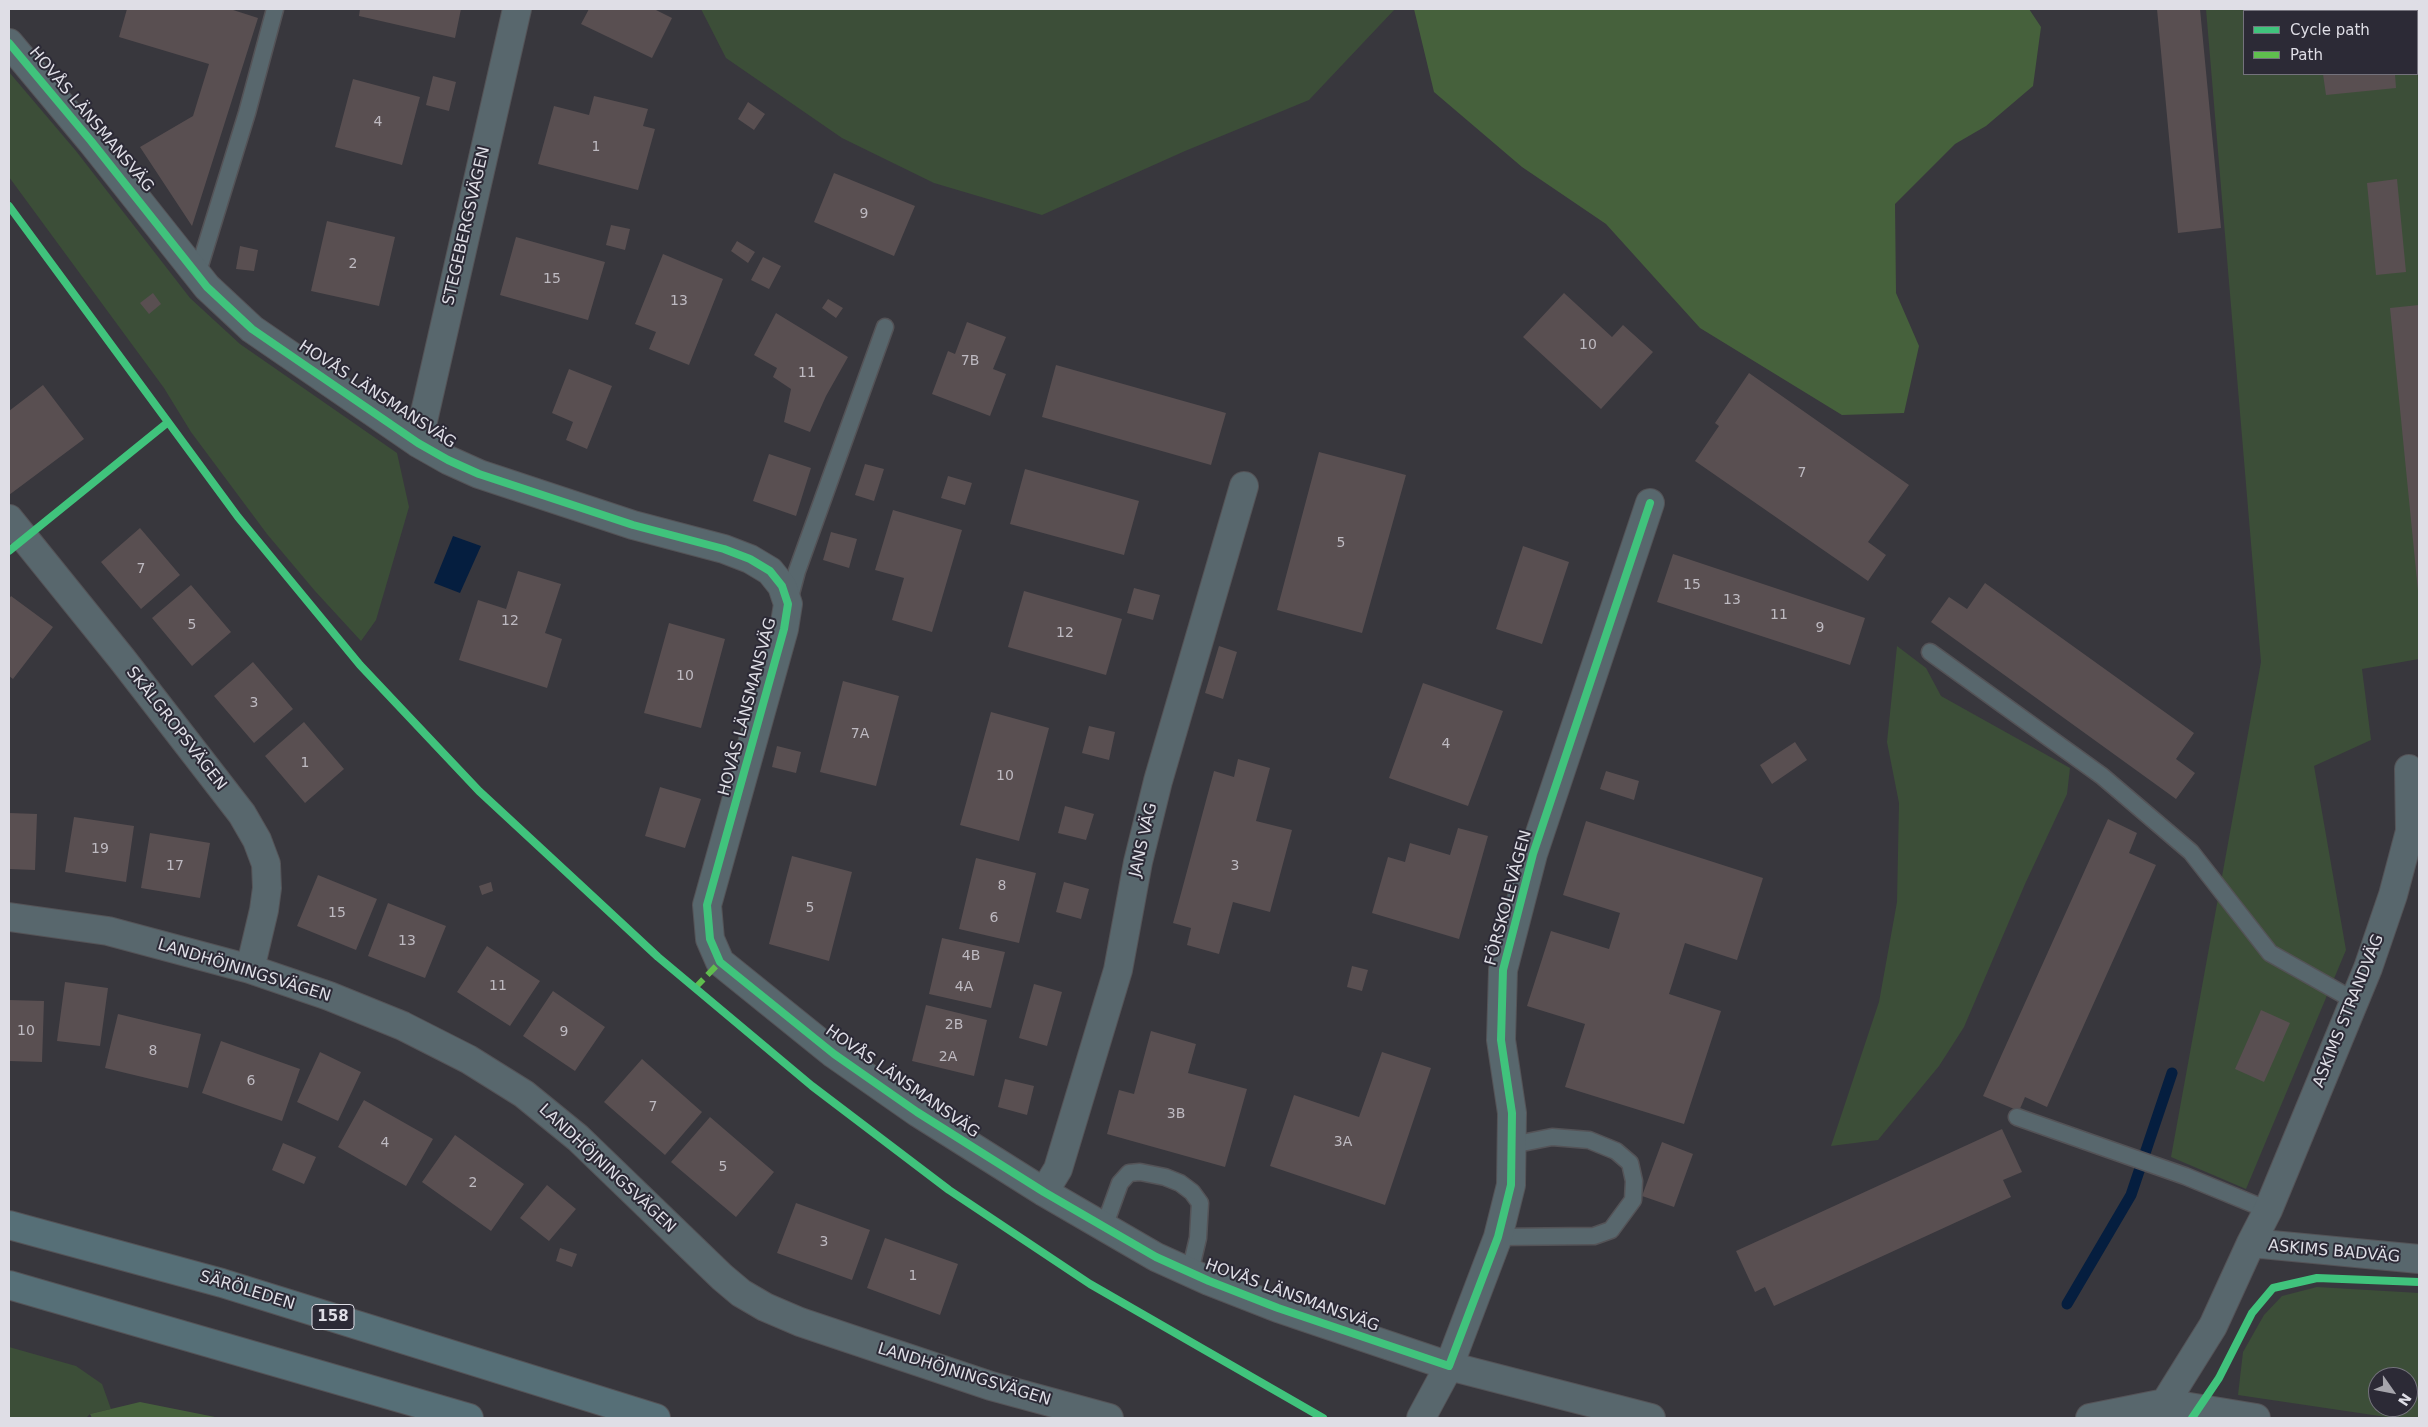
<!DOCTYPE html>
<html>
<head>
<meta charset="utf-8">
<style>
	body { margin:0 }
	#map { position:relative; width:2428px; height:1427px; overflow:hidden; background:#38373d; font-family:"DejaVu Sans",sans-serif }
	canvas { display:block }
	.frame { position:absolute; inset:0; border:10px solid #dfdee6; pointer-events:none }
	.legend { position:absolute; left:2243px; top:10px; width:175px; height:65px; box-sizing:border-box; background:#2c2a36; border:1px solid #74727c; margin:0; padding:6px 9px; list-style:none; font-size:15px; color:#dfdee6 }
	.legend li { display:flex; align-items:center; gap:10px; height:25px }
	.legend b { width:25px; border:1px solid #74727c }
	.north { position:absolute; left:2368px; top:1367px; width:50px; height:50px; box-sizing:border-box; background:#2c2a36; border:1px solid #74727c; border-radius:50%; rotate:123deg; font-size:14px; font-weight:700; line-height:20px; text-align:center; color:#dfdee6 }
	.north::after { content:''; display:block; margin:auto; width:18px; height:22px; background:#a5a4ab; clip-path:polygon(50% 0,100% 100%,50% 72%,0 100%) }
</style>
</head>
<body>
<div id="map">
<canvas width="2428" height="1427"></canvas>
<div class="frame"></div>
<ul class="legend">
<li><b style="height:6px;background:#40c37c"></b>Cycle path</li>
<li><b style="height:6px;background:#5fbe4e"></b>Path</li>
</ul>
<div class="north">N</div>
</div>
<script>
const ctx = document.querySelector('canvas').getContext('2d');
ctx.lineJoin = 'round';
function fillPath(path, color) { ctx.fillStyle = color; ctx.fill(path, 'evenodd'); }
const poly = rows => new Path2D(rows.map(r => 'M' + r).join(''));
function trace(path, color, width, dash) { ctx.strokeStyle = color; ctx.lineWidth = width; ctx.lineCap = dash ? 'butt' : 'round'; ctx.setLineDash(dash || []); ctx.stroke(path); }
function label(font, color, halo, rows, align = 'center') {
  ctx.font = font + ' "DejaVu Sans",sans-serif'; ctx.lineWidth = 4; ctx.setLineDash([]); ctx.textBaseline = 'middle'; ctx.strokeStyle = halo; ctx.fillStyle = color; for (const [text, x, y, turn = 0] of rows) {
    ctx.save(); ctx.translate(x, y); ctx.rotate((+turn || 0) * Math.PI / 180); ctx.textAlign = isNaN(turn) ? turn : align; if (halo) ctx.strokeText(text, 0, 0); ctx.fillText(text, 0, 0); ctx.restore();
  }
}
const green = poly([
	[701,9,1395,9,1309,100,1185,151,1042,215,934,183,842,138,726,58],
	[2206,9,2419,9,2419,659,2362,669,2371,740,2314,766,2346,950,2246,1189,2171,1157,2261,662],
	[2244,11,2417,11,2417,74,2244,74],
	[9,72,76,151,190,298,240,344,397,453,409,507,376,620,361,641,315,591,267,534,191,432,164,388,9,177],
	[1897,646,1926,668,1941,696,2070,768,2067,794,2025,884,1964,1027,1939,1066,1878,1140,1831,1146,1879,1002,1897,902,1899,803,1887,742],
	[2317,1287,2419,1293,2419,1418,2393,1418,2238,1395,2243,1352,2264,1315,2282,1296],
	[2378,1377,2408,1377,2408,1407,2378,1407],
	[9,1347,76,1366,102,1384,111,1409,90,1414,86,1418,9,1418]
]);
const forest = poly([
	[1414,9,2029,9,2041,27,2033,86,1986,126,1955,144,1895,204,1896,293,1919,346,1904,413,1842,415,1700,328,1606,224,1522,167,1434,92],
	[140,1402,220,1418,92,1418,90,1414]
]);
const water = poly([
	[453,536,481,546,460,593,434,583]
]);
const stream = poly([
	[2067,1304,2131,1195,2172,1073]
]);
const building = poly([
	[127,9,230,9,258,18,192,226,140,147,193,116,209,64,119,37],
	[360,9,461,9,455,38,359,16],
	[589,9,654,9,672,18,652,58,581,24],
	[2157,9,2200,9,2221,228,2178,233],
	[2323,74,2395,74,2396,88,2326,95],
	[433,76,456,82,449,111,426,105],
	[353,79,420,97,402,165,335,147],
	[594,96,648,109,643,126,655,129,638,190,538,164,554,106,589,115],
	[748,102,765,114,754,130,738,119],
	[834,173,915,206,894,256,814,222],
	[2397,179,2406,272,2376,275,2367,183],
	[327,221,395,237,379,306,311,291],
	[611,225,630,229,625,250,606,245],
	[516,237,605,262,588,320,500,295],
	[737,241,755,252,748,263,731,251],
	[240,246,258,250,254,271,236,269],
	[663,254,723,279,689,365,649,349,656,332,635,324],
	[763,257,781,266,769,289,751,280],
	[153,293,161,304,149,314,140,303],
	[1564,293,1612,337,1623,325,1653,352,1601,409,1523,337],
	[828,299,843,308,836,318,822,308],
	[2419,305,2419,591,2418,591,2390,308],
	[776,313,848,357,826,396,810,432,784,422,791,389,773,377,777,368,754,355],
	[967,322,1006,337,993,369,1006,374,990,416,932,394,948,351,955,354],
	[1056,365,1226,413,1211,465,1042,417],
	[569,369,612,386,587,449,566,440,573,422,552,413],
	[1749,373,1909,485,1868,542,1886,555,1868,581,1695,461,1719,426,1715,423],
	[43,385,84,439,9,495,9,411],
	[1319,452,1406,475,1362,633,1277,610],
	[769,454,811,468,796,516,753,501],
	[865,464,884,469,874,501,855,495],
	[1025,469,1139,501,1124,555,1010,524],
	[948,476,972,483,965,505,941,498],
	[893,510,962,530,932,632,892,620,904,578,875,570],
	[140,528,180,575,141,609,101,562],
	[831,532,857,539,849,568,823,560],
	[1523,546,1569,562,1542,644,1496,629],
	[1673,554,1865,618,1850,665,1657,602],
	[518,571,561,584,545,633,562,639,547,688,459,660,478,600,506,609],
	[1985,583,2194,733,2176,759,2195,773,2176,799,1931,622,1949,597,1967,609],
	[191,585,231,632,192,666,152,618],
	[1134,588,1160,595,1153,620,1127,613],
	[1024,591,1122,619,1106,675,1008,647],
	[11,596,53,627,13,679,9,676,9,599],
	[669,623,725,639,701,728,644,713],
	[1219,646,1237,652,1223,699,1205,693],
	[253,662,293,709,254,743,214,696],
	[843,681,899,696,876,786,820,772],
	[1423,683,1503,711,1468,806,1389,778],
	[991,712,1049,728,1019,841,960,825],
	[304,722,344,769,305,803,265,756],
	[1089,726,1115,732,1109,760,1082,753],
	[1795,742,1807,760,1772,784,1760,765],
	[777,746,801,752,796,773,772,767],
	[1238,759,1270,768,1256,821,1292,830,1270,912,1233,902,1219,954,1187,945,1191,928,1173,923,1214,771,1234,777],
	[1606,771,1639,781,1634,800,1600,789],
	[660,787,701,799,685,848,645,836],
	[1065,806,1094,814,1086,840,1058,833],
	[9,813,37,814,35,870,9,869],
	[74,817,134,826,126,882,65,872],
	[2108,819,2137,833,2129,853,2156,865,2047,1107,2025,1097,2019,1111,1983,1096],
	[1586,821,1763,878,1737,960,1685,943,1669,994,1721,1011,1684,1124,1565,1087,1585,1024,1527,1006,1551,931,1609,949,1620,913,1563,895],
	[1458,828,1488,836,1459,939,1372,913,1388,857,1405,862,1410,843,1450,855],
	[150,833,210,843,200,898,141,888],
	[792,856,852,872,829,961,769,944],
	[976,858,1036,873,1019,943,959,929],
	[318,875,377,899,356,950,297,926],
	[491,882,493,891,482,895,479,886],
	[1064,882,1089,889,1081,919,1056,912],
	[388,903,446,926,425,978,368,956],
	[942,938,1005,952,991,1008,929,994],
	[487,946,540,981,510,1026,457,992],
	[1352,966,1368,970,1362,991,1347,987],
	[65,982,108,988,100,1046,57,1041],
	[1034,984,1062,992,1047,1046,1019,1038],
	[553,991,605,1027,575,1071,523,1036],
	[9,1000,44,1001,42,1062,9,1061],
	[926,1005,987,1020,974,1076,912,1061],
	[2261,1010,2290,1023,2264,1082,2235,1069],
	[118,1014,201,1034,188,1088,105,1068],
	[1151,1031,1196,1044,1188,1073,1247,1089,1225,1167,1107,1134,1119,1090,1134,1094],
	[221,1041,300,1069,282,1121,202,1093],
	[320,1052,361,1072,338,1121,297,1102],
	[1382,1052,1431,1068,1385,1205,1270,1166,1294,1095,1359,1117],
	[642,1059,702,1112,665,1155,604,1102],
	[1005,1079,1034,1086,1027,1115,998,1107],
	[364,1100,433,1139,406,1186,338,1147],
	[710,1117,774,1172,736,1217,671,1162],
	[2002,1129,2022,1172,2003,1180,2011,1197,1774,1306,1765,1287,1755,1292,1736,1251],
	[455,1135,524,1184,491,1231,422,1182],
	[1662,1142,1693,1154,1674,1207,1642,1196],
	[283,1143,316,1157,304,1184,272,1170],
	[547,1185,576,1209,549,1241,520,1218],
	[796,1203,870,1230,852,1280,777,1253],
	[885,1238,958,1264,940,1315,867,1288],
	[560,1248,577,1254,572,1267,556,1261]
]);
const lane = poly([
	[197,275,247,113,275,9],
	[789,601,797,571,885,327],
	[1930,652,2102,776,2191,852,2270,953,2355,1001],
	[2017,1117,2185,1176,2268,1210],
	[1104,1227,1120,1183,1129,1173,1140,1172,1165,1177,1180,1183,1192,1192,1200,1203,1198,1238,1190,1272],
	[1498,1237,1594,1236,1611,1230,1633,1200,1634,1181,1630,1163,1616,1151,1589,1140,1552,1137,1512,1145]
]);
const street = poly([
	[9,43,91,141,207,287,252,329,418,443,448,460,479,474,633,525,724,549,750,559,770,571,782,586,788,604,784,629,707,905,710,939,720,962,834,1054,917,1112,1044,1192,1156,1257,1209,1281,1278,1308,1449,1366,1498,1237,1511,1185,1512,1113,1501,1040,1503,970,1533,854,1650,503],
	[418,443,517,9],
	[9,519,122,659,242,814,257,840,266,864,267,888,264,910,250,969],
	[9,917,108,931,250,969,329,996,403,1026,468,1059,524,1094,578,1138,722,1277,741,1293,765,1307,800,1322,991,1386,1109,1418],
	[1044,1192,1058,1169,1118,970,1138,862,1158,781,1244,486],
	[2251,1243,2268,1210,2368,968,2393,895,2410,831,2409,769],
	[2165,1403,2213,1326,2251,1243,2419,1259],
	[1421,1418,1449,1366,1651,1418],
	[2090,1418,2165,1403,2256,1418]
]);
const primary = poly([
	[9,1225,222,1283,656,1418],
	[9,1285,469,1418]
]);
const quiet = poly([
	[695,988,720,962]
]);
const cycleway = poly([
	[9,43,91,141,207,287,252,329,418,443,448,460,479,474,633,525,724,549,750,559,770,571,782,586,788,604,784,629,707,905,710,939,720,962,834,1054,917,1112,1044,1192,1156,1257,1209,1281,1278,1308,1449,1366,1498,1237,1511,1185,1512,1113,1501,1040,1503,970,1533,854,1650,503],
	[9,206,238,517,360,665,479,791,574,879,658,957,812,1086,949,1190,1090,1284,1323,1418],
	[9,551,167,423],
	[2192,1418,2219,1378,2252,1313,2273,1288,2317,1278,2419,1282]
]);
const numberNames = [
	["4",378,122],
	["1",596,147],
	["9",864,214],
	["2",353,264],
	["15",552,279],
	["13",679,301],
	["10",1588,345],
	["7B",970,361],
	["11",807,373],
	["7",1802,473],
	["5",1341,543],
	["7",141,569],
	["15",1692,585],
	["13",1732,600],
	["11",1779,615],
	["12",510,621],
	["5",192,625],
	["9",1820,628],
	["12",1065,633],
	["10",685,676],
	["3",254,703],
	["7A",860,734],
	["4",1446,744],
	["1",305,763],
	["10",1005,776],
	["19",100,849],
	["17",175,866],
	["3",1235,866],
	["8",1002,886],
	["5",810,908],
	["15",337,913],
	["6",994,918],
	["13",407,941],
	["4B",971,956],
	["11",498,986],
	["4A",964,987],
	["2B",954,1025],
	["10",26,1031],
	["9",564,1032],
	["8",153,1051],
	["2A",948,1057],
	["6",251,1081],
	["7",653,1107],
	["3B",1176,1114],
	["3A",1343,1142],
	["4",385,1143],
	["5",723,1167],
	["2",473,1183],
	["3",824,1242],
	["1",913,1276]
];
const shields = [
	[333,1317,42]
];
const shieldNames = [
	["158",333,1317]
];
const streetNames = [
	["HOVÅS LÄNSMANSVÄG",91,120,50],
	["STEGEBERGSVÄGEN",467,226,-77],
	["HOVÅS LÄNSMANSVÄG",377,395,33],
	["HOVÅS LÄNSMANSVÄG",748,707,-75],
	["SKÅLGROPSVÄGEN",176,729,52],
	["JANS VÄG",1144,840,-77],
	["FÖRSKOLEVÄGEN",1509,898,-75],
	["LANDHÖJNINGSVÄGEN",244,971,17],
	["ASKIMS STRANDVÄG",2349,1011,-68],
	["HOVÅS LÄNSMANSVÄG",902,1082,35],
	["LANDHÖJNINGSVÄGEN",607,1169,43],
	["ASKIMS BADVÄG",2334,1252,5],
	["SÄRÖLEDEN",247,1291,17],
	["HOVÅS LÄNSMANSVÄG",1292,1296,20],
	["LANDHÖJNINGSVÄGEN",964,1375,17]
];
fillPath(green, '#3c4e38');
fillPath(forest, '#46613c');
fillPath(water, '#051e3f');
trace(stream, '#051e3f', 11);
fillPath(building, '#594f51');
trace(lane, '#545357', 19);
trace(street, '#545357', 30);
trace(primary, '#545357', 30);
trace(lane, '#58676d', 16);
trace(street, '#58676d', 28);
trace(primary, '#566f77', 28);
trace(quiet, '#5fbe4e', 6, [12, 6]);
trace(cycleway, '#40c37c', 8);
label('14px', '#bebac1', null, numberNames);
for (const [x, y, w] of shields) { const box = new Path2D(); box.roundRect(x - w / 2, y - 12.5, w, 25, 4); ctx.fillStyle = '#2c2a36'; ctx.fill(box); trace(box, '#dfdee6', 1); }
label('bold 15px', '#dfdee6', null, shieldNames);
label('16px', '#dfdee6', '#2c2a36', streetNames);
</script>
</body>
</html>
